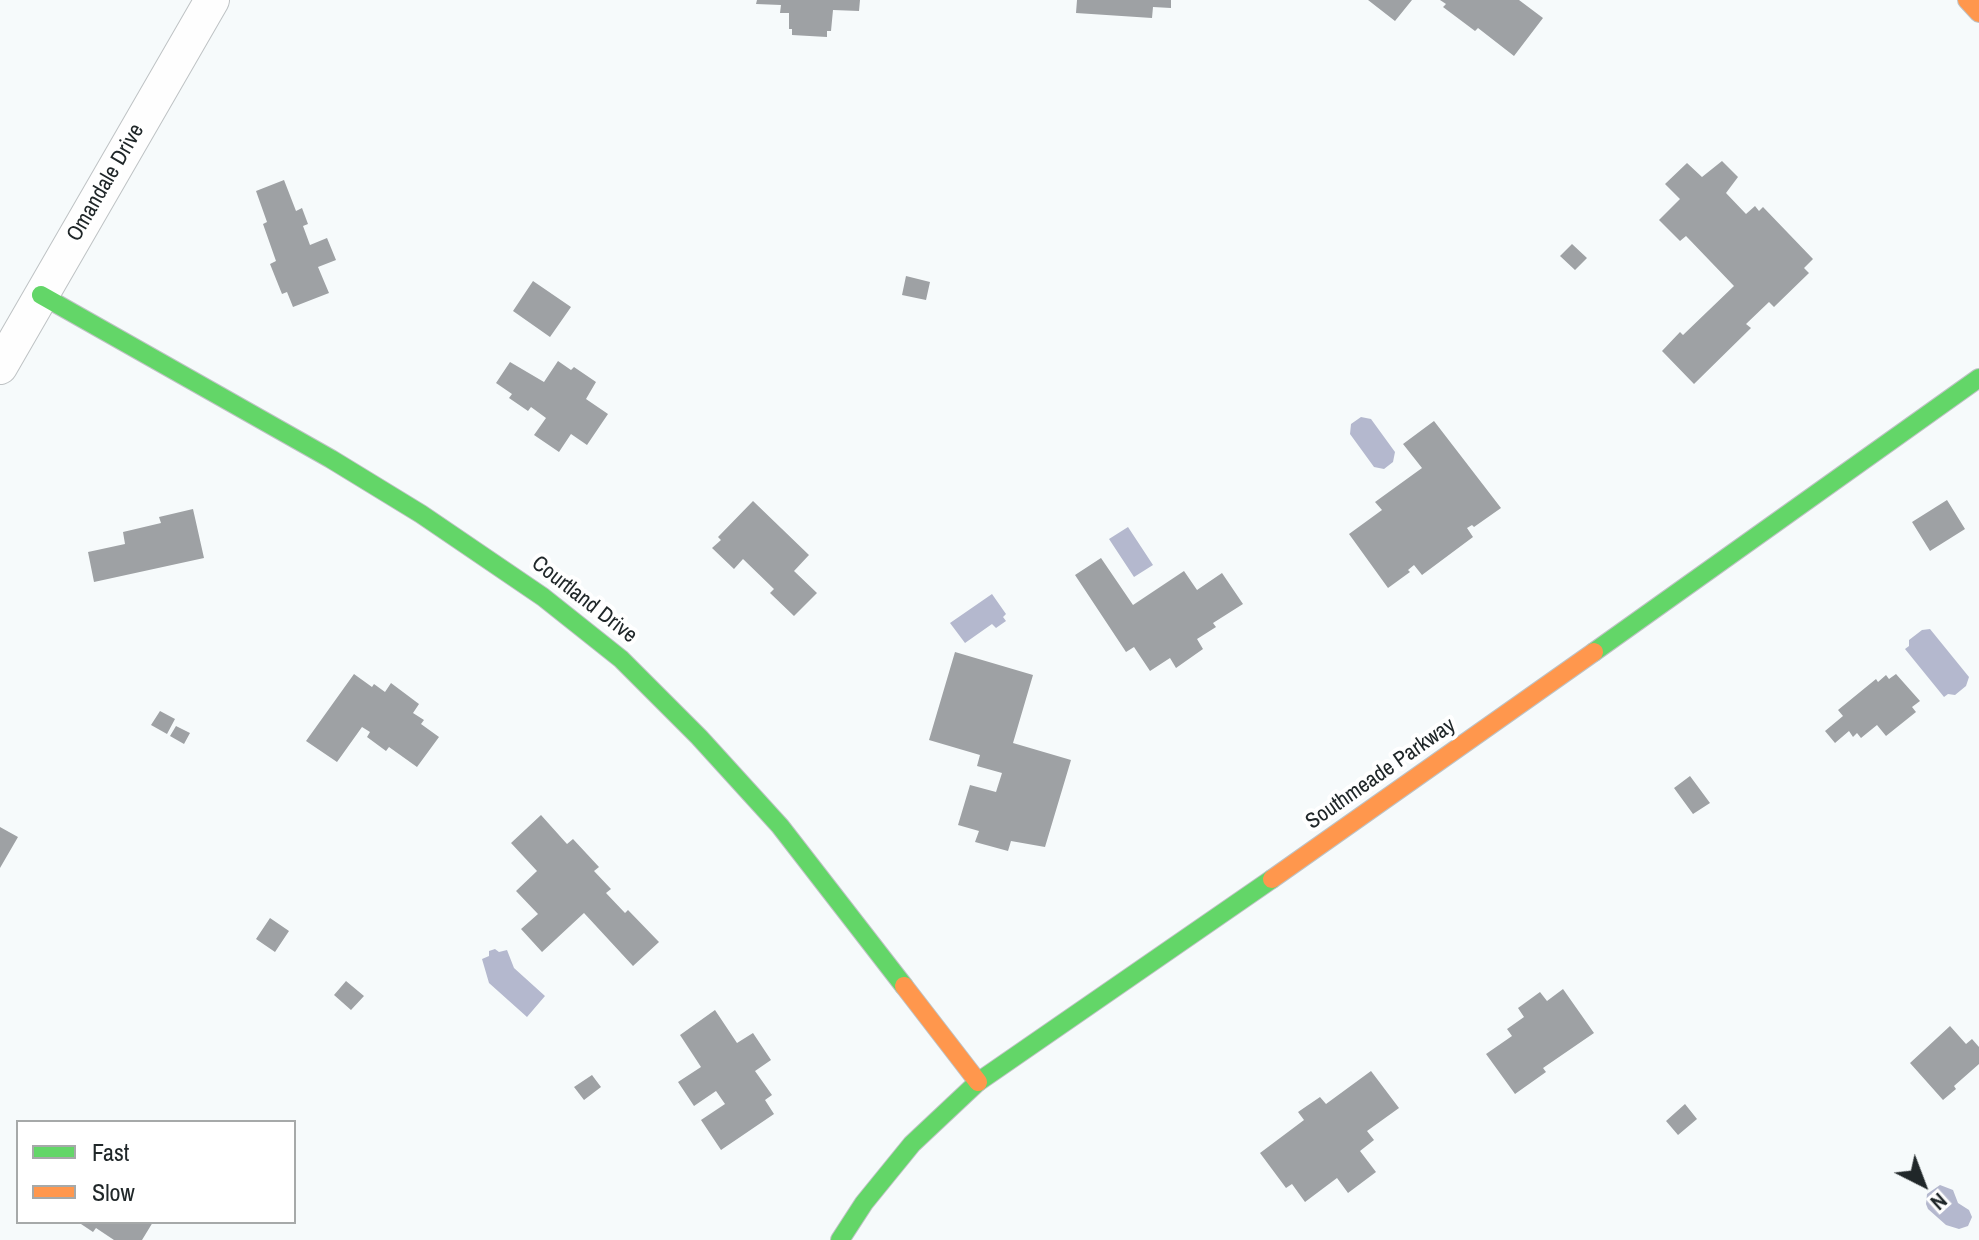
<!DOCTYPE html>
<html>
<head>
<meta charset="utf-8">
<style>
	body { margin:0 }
	#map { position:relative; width:1979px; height:1240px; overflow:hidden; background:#f6fafb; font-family:"Archivo Narrow",sans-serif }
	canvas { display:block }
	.legend { position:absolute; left:16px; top:1120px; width:280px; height:104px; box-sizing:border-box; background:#fff; border:2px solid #a6a9a9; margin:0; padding:10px 14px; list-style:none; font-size:24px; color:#202729 }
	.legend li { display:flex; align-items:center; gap:16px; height:40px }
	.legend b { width:40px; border:2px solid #a6a9a9 }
	.north { position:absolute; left:1883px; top:1144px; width:80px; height:80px; -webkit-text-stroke:6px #fff; paint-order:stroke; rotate:138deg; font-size:22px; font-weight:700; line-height:32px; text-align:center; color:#202729 }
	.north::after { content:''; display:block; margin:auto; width:28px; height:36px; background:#202729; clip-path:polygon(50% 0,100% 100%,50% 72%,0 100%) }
</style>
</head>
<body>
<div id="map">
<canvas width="1979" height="1240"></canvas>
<ul class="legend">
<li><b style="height:10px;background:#63d668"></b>Fast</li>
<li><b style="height:10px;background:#ff974d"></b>Slow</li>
</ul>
<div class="north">N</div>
</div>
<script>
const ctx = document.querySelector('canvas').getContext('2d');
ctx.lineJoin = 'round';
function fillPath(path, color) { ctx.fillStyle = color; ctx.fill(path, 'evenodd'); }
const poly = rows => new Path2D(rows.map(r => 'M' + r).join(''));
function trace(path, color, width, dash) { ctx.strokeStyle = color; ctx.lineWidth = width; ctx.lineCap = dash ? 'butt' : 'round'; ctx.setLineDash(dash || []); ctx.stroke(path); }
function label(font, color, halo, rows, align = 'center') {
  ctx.font = font + ' "Archivo Narrow",sans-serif'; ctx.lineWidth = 8; ctx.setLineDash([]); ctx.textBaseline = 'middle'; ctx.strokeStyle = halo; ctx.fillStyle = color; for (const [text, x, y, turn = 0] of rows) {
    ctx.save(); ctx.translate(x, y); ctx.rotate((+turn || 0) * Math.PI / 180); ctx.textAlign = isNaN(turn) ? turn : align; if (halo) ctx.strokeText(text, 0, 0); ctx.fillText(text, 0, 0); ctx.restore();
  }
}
const water = poly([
	[1361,417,1371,419,1395,452,1393,462,1384,469,1374,467,1350,434,1351,424],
	[1128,527,1153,565,1134,577,1109,539],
	[992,594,1006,614,1003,617,1006,621,996,628,992,624,965,643,950,623],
	[1930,629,1969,677,1966,686,1955,695,1948,694,1944,697,1905,649,1909,646,1909,640,1922,630],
	[495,949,499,952,507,950,514,968,545,996,527,1017,489,983,482,959,489,956,489,951],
	[1940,1185,1953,1190,1958,1203,1969,1210,1972,1217,1968,1226,1959,1229,1946,1225,1928,1209,1926,1204,1927,1194]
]);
const building = poly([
	[757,0,860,0,859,11,833,10,831,31,827,31,827,37,792,35,792,29,789,29,789,13,780,13,781,5,756,4],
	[1077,0,1171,0,1171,8,1153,7,1152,18,1076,13],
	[1368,0,1412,0,1395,21],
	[1440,0,1519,0,1543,18,1514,56,1478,28,1475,31,1443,7,1446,4],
	[1722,161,1738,177,1726,193,1746,214,1755,206,1759,211,1763,207,1813,259,1804,268,1809,273,1774,307,1769,302,1746,324,1751,328,1694,384,1662,351,1680,332,1683,335,1734,286,1686,236,1680,241,1659,220,1680,199,1665,184,1687,163,1702,177],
	[284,180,296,211,302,208,308,224,303,226,310,245,327,238,336,260,318,267,329,293,293,307,287,292,282,294,270,264,276,261,263,224,267,222,256,191],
	[1572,244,1587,258,1575,270,1560,256],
	[906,276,930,282,926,300,902,295],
	[533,281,571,307,550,337,513,311],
	[558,361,571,370,574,367,596,382,586,399,608,414,587,445,571,434,559,452,534,435,546,418,531,407,528,411,509,398,512,394,496,383,510,362,544,382],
	[1434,421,1501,508,1474,527,1472,525,1467,528,1473,537,1422,575,1414,565,1408,570,1410,572,1388,588,1349,534,1382,510,1375,502,1422,468,1403,444],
	[1947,500,1965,529,1930,551,1912,522],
	[753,501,809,555,794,571,817,593,794,616,770,593,774,589,743,559,734,569,712,548,721,540,718,537],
	[193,509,204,558,94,582,88,552,125,544,123,532,161,523,159,517],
	[1101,558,1133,605,1184,571,1197,590,1222,573,1243,604,1213,623,1216,627,1197,639,1203,649,1176,668,1170,658,1150,671,1134,647,1126,652,1075,575],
	[955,652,1033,675,1013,743,1071,760,1045,847,1011,841,1008,851,975,842,979,831,958,825,970,785,996,792,1002,773,977,766,980,755,929,740],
	[354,674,372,687,374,684,385,692,391,683,419,704,413,713,424,720,421,724,439,737,417,767,389,747,386,751,367,737,370,732,362,727,337,762,306,741],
	[1896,674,1920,701,1912,707,1916,712,1886,736,1877,725,1861,738,1857,733,1853,737,1849,731,1835,743,1825,731,1843,716,1838,710,1876,679,1878,682,1886,675,1889,679],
	[160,711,175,719,167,734,151,725],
	[176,726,190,733,184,744,170,736],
	[1690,776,1710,803,1693,814,1674,788],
	[541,815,567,844,573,839,599,867,594,871,611,889,606,893,625,913,628,910,659,942,633,966,584,913,542,952,521,929,538,914,516,891,537,871,511,843],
	[0,827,18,837,0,868],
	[270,918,289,931,275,952,256,939],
	[346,981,364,996,351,1010,334,995],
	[1563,989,1594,1033,1543,1068,1546,1072,1515,1094,1486,1054,1512,1036,1507,1029,1524,1017,1518,1008,1540,992,1547,1001],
	[715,1010,737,1043,753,1033,771,1060,755,1071,772,1095,765,1100,774,1114,721,1150,701,1120,725,1104,716,1091,694,1106,678,1082,701,1067,680,1035],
	[1950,1026,1966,1044,1972,1039,1979,1047,1979,1064,1954,1086,1956,1089,1943,1100,1910,1063],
	[1371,1071,1399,1108,1367,1131,1374,1140,1360,1151,1376,1172,1348,1193,1337,1178,1305,1202,1292,1184,1286,1188,1260,1153,1304,1120,1298,1112,1320,1097,1326,1104],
	[592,1075,601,1087,584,1100,574,1087],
	[1685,1104,1697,1119,1678,1135,1666,1121],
	[78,1222,153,1222,142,1240,114,1240,96,1228,93,1232]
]);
const street = poly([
	[0,367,212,0]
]);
const fast = poly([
	[41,295,331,459,421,514,543,597,621,659,699,737,780,826,904,986],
	[1594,652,1979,378],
	[840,1240,864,1203,912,1144,978,1082,1272,879]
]);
const slow = poly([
	[1967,0,1979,13],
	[1272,879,1594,652],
	[904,986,978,1082]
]);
const streetNames = [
	["Omandale Drive",106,183,-60],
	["Courtland Drive",584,600,38],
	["Southmeade Parkway",1381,774,-35]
];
fillPath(water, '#b4b8ce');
fillPath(building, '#9ea1a4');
trace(street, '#bec2c4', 36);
trace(fast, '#bec2c4', 20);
trace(slow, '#bec2c4', 20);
trace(street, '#fefefe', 34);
trace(fast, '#63d668', 18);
trace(slow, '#ff974d', 18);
label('22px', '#202729', '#fff', streetNames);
</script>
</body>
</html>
